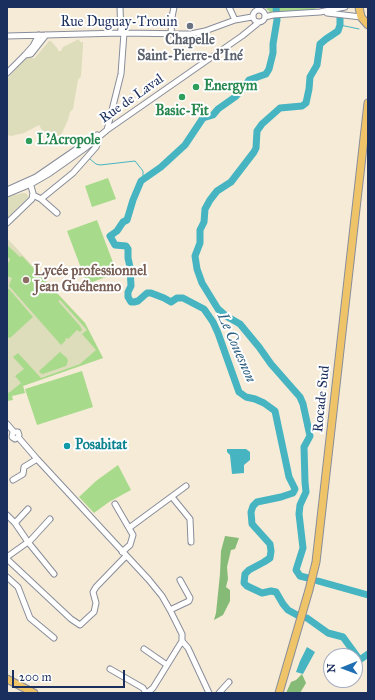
<!DOCTYPE html>
<html>
<head>
<meta charset="utf-8">
<style>
	body { margin:0 }
	#map { position:relative; width:375px; height:700px; overflow:hidden; background:#f6ebd7; font-family:"IM FELL Great Primer",serif }
	canvas { display:block }
	.frame { position:absolute; inset:0; border:8px solid #1b2f5e; pointer-events:none }
	.north { position:absolute; left:323px; top:648px; width:40px; height:40px; box-sizing:border-box; background:#fff; border:1px solid #a4acbf; border-radius:50%; rotate:269deg; font-size:11px; font-weight:700; line-height:16px; text-align:center; color:#1b2f5e }
	.north::after { content:''; display:block; margin:auto; width:14px; height:18px; background:#1f6fb2; clip-path:polygon(50% 0,100% 100%,50% 72%,0 100%) }
	.scale { position:absolute; left:12px; top:670px; width:113px; height:18px; box-sizing:border-box; border:2px solid #1b2f5e; border-top:0; padding-left:5px; font-size:12px; line-height:14px; white-space:nowrap; color:#1b2f5e; -webkit-text-stroke:3px #fff; paint-order:stroke }
</style>
</head>
<body>
<div id="map">
<canvas width="375" height="700"></canvas>
<div class="frame"></div>
<div class="north">N</div>
<div class="scale">200 m</div>
</div>
<script>
const ctx = document.querySelector('canvas').getContext('2d');
ctx.lineJoin = 'round';
function fillPath(path, color) { ctx.fillStyle = color; ctx.fill(path, 'evenodd'); }
const poly = rows => new Path2D(rows.map(r => 'M' + r).join(''));
function trace(path, color, width, dash) { ctx.strokeStyle = color; ctx.lineWidth = width; ctx.lineCap = dash ? 'butt' : 'round'; ctx.setLineDash(dash || []); ctx.stroke(path); }
function label(font, color, halo, rows, align = 'center') {
  ctx.font = font + ' "IM FELL Great Primer",serif'; ctx.lineWidth = 4; ctx.setLineDash([]); ctx.textBaseline = 'middle'; ctx.strokeStyle = halo; ctx.fillStyle = color; for (const [text, x, y, turn = 0] of rows) {
    ctx.save(); ctx.translate(x, y); ctx.rotate((+turn || 0) * Math.PI / 180); ctx.textAlign = isNaN(turn) ? turn : align; if (halo) ctx.strokeText(text, 0, 0); ctx.fillText(text, 0, 0); ctx.restore();
  }
}
const built = poly([
	[79,39,80,42,83,42,83,47,81,76,78,80,73,109,70,112,68,120,62,133,56,139,48,140,39,125,24,133,11,136,7,135,7,79,27,57,29,55,34,59,49,41,51,41,58,49,58,51,61,51,63,47],
	[23,193,26,193,29,197,7,218,7,197],
	[7,238,85,323,103,358,23,386,25,393,7,395]
]);
const green = poly([
	[265,7,325,7,307,10,270,12],
	[108,178,116,199,92,207,85,186],
	[97,220,117,273,87,284,67,231],
	[7,245,20,257,22,256,85,323,103,358,23,386,25,393,12,396,13,400,7,401,7,393,10,392,21,383,15,376,24,369,13,357,18,353,41,378,80,364,96,350,82,334,87,330,60,300,58,301,80,326,82,330,80,332,77,330,68,339,67,338,65,339,66,340,61,345,9,286,12,278,7,276,7,266,10,259,7,257],
	[7,289,9,289,33,317,10,338,7,337],
	[60,352,67,358,68,361,66,366,43,374,40,373,39,371],
	[82,371,93,407,37,425,25,389],
	[118,465,131,490,109,502,94,513,79,497,96,481]
]);
const forest = poly([
	[225,536,239,538,235,549,231,550,227,567,228,579,226,587,230,590,230,601,223,615,214,620,216,613,220,574,221,551],
	[302,674,306,683,300,693,286,693,291,682,296,680]
]);
const water = poly([
	[227,449,246,449,250,452,250,460,244,465,244,473,232,474,230,455,227,452],
	[307,647,315,652,303,674,296,672,300,661]
]);
const stream = poly([
	[340,25,359,29],
	[90,159,96,164,100,165,135,161,143,171,143,179]
]);
const river = poly([
	[276,7,277,20,273,44,273,53,269,69,266,74,249,80,243,89,235,97,218,109,213,115,203,118,185,145,161,167,141,181,133,200,127,220,123,222,117,231,110,236,115,245,126,246,128,249,128,258,130,267,131,286,128,292,128,297,131,302,134,302,138,301,147,293,151,293,164,298,171,302,177,298,183,298,204,309,213,322,218,333,239,392,246,397,255,399,264,403,275,411,289,477,295,489,293,493,281,497,257,502,253,506,251,512,252,524,270,544,271,551,270,558,264,562,249,570,245,574,244,583,247,586,262,593,271,591,276,592,283,604,288,610,297,615,307,618,328,633,343,637,359,659,361,659,368,654],
	[308,578,300,576,296,570,303,548,299,514,300,505,306,492,305,482,304,447,310,436,303,404,300,397,271,364,259,347,240,324,226,316,218,309,202,283,197,269,195,256,200,243,200,230,204,222,205,209,210,200,217,191,231,182,254,152,256,148,257,131,262,124,280,108,302,106,306,103,309,89,310,77,317,65,320,44,326,39,338,31,340,25,340,16],
	[318,581,368,595]
]);
const minor = poly([
	[120,7,121,33],
	[229,7,235,20],
	'253 16a6 6 0 1 1 12 0a6 6 0 1 1-12 0Z',
	[327,13,361,17],
	[265,17,273,15,320,12,345,7],
	[171,34,172,17,174,7],
	[7,36,121,33,191,34,205,31,235,20,252,17],
	[25,55,31,54,46,35],
	[7,73,25,55,33,46,39,35],
	[107,130,121,74,124,33],
	[7,190,36,177,97,135],
	[7,194,31,184,50,173,84,149,107,130,242,36,258,23],
	[33,195,41,199,57,213],
	[41,199,73,173,81,164,96,147,98,142,96,139],
	[7,223,32,199,33,193,30,183],
	[7,424,14,432],
	[18,437,15,439,12,437,13,432,18,432,19,435,18,437,37,459,149,580,162,596,170,610,182,634,182,641,153,688,147,693],
	[13,480,23,474,24,467,37,459],
	[172,497,190,519,191,542],
	[115,504,133,535,130,545,122,552],
	[7,515,15,523,28,542],
	[15,523,28,509],
	[129,528,186,486],
	[29,542,50,519],
	[7,557,28,542,54,574],
	[7,559,71,619,80,625,94,612,96,603,93,592,96,587,126,556],
	[7,577,18,587,30,618,54,638],
	[170,610,189,601,190,598,180,580],
	[182,641,188,648,209,693],
	[144,649,167,665],
	[110,669,143,688,146,693],
	[219,693,229,682]
]);
const major = poly([
	[359,7,361,17,368,25],
	[7,679,34,693],
	[279,693,309,590,316,562,368,103]
]);
const markers = [
	[190,26,4,"#6b7280"],
	[196,87,4,"#2e9e5b"],
	[182,97,4,"#2e9e5b"],
	[29,141,4,"#2e9e5b"],
	[26,280,4,"#8d6e63"],
	[67,446,4,"#0f9aa8"]
];
const streetNames = [
	["Rue Duguay-Trouin",119,23],
	["Rue de Laval",132,99,-35],
	["Rocade Sud",322,399,-84]
];
const worshipNames = [
	["Chapelle",190,41],
	["Saint-Pierre-d'Iné",190,57]
];
const leisureNames = [
	["Energym",204,87],
	["Basic-Fit",182,112,"center"],
	["L'Acropole",37,141]
];
const educationNames = [
	["Lycée professionnel",34,272],
	["Jean Guéhenno",34,288]
];
const cultureNames = [
	["Posabitat",75,446]
];
const waterNames = [
	["Le Couesnon",236,348,66]
];
fillPath(built, '#deddbb');
fillPath(green, '#a7db8b');
fillPath(forest, '#85bb77');
fillPath(water, '#46b4c1');
trace(stream, '#46b4c1', 1);
trace(river, '#46b4c1', 7);
trace(minor, '#888d9a', 7);
trace(major, '#888d9a', 9);
trace(minor, '#fff', 5);
trace(major, '#efc469', 7);
for (const [x, y, r, color] of markers) { const dot = new Path2D(); dot.arc(x, y, r, 0, 2 * Math.PI); ctx.fillStyle = color; ctx.fill(dot); trace(dot, '#fff', 1.5); }
label('14px', '#1b2f5e', '#fff', streetNames);
label('bold 14px', '#5b616d', '#fff', worshipNames);
label('bold 14px', '#27864d', '#fff', leisureNames, 'left');
label('bold 14px', '#785e54', '#fff', educationNames, 'left');
label('bold 14px', '#0d838f', '#fff', cultureNames, 'left');
label('italic 15px', '#2a5e81', '#fff', waterNames);
</script>
</body>
</html>
